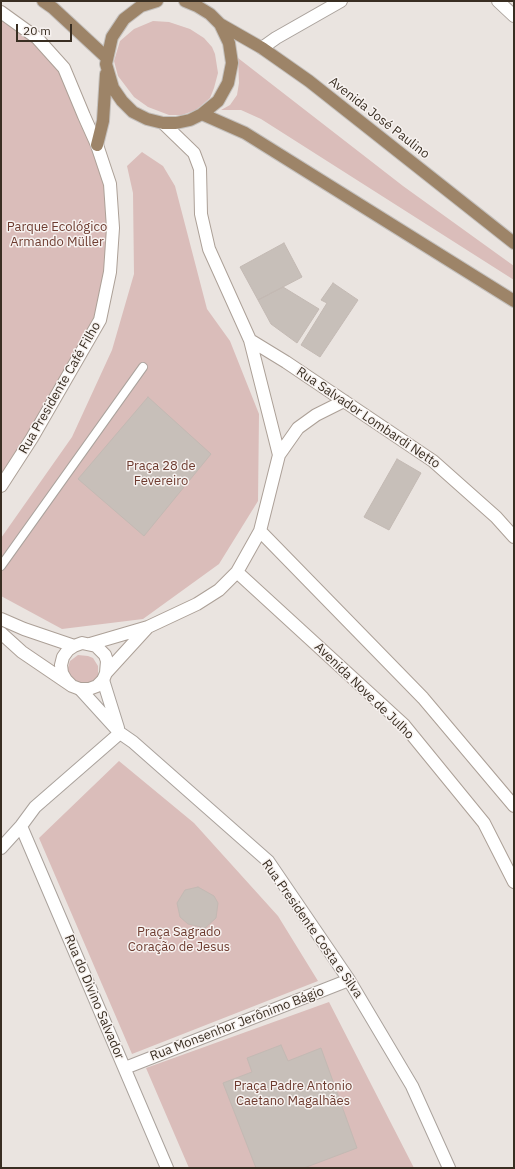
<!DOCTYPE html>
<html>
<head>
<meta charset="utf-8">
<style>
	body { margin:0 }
	#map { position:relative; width:515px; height:1169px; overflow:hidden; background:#eae4e0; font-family:"IBM Plex Sans",sans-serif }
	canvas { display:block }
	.frame { position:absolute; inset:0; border:2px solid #392e22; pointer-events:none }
	.scale { position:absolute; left:16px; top:24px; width:56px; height:18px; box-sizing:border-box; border:2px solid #392e22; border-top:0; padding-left:5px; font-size:12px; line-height:14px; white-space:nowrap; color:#392e22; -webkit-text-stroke:3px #f7f2f0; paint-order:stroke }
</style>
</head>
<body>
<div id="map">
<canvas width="515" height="1169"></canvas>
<div class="frame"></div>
<div class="scale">20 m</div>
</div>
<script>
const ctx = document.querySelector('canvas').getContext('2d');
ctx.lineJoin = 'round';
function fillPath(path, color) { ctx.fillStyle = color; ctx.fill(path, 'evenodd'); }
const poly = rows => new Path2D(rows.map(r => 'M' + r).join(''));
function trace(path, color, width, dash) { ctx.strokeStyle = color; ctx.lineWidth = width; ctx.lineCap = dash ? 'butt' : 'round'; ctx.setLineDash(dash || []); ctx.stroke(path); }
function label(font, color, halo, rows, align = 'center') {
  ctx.font = font + ' "IBM Plex Sans",sans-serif'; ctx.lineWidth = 3; ctx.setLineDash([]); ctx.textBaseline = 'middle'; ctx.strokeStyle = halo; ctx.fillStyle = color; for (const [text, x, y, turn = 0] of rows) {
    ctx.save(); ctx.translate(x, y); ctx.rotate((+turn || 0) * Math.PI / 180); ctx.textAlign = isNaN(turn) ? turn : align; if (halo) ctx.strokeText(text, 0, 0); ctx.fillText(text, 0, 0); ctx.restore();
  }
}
const green = poly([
	[1,12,64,68,97,145,113,228,100,320,1,486],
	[153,21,169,22,190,29,204,38,212,47,215,54,218,73,214,88,210,98,196,110,182,115,169,115,148,107,134,97,118,76,114,61,120,41,134,29],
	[238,58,403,186,514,266,514,280,261,119,241,110,221,110,230,105,237,95,239,83],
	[142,152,163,166,175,186,207,309,230,341,259,414,258,501,219,564,143,619,62,629,1,596,1,538,72,437,112,350,134,274,133,193,127,166],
	[78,655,88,656,93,658,98,666,98,676,92,684,73,684,67,671,70,661],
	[119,761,194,823,278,916,318,981,132,1054,39,838],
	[329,1002,414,1168,189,1168,146,1068]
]);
const building = poly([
	[284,243,302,277,258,300,240,267,284,243],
	[333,283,358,300,320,357,301,345,327,303,321,300,333,283],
	[283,287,319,309,297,343,271,324,258,300,283,287],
	[148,397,211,454,144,536,78,479,148,397],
	[397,459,421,473,389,530,364,517,397,459],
	[198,887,214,896,218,903,216,918,205,928,188,924,180,917,177,903,185,890,198,887],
	[281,1045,288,1061,321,1048,357,1148,304,1168,256,1168,223,1083,252,1072,247,1058,281,1045]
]);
const lane = poly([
	[1,566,143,367]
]);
const street = poly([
	[498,1,514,16],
	[262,48,276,38,341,1],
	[103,680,118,728],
	[80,689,120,733,133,742,268,861,349,980,412,1086,449,1168],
	[21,826,167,1168],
	[1,848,21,826,35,807,120,733],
	[125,1068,349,980]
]);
const secondary = poly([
	[1,12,37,38,64,68,84,116,97,145,110,184,113,228,110,272,100,320,32,438,1,486],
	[163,123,194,153,200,169,201,214,209,249,250,340,279,455],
	[250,340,286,362,433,461,496,517,514,537],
	[260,531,423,698,514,806],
	[237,572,404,725,484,823,514,882],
	[1,619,24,629,74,646],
	[1,633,22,652,72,686,80,689,89,689,97,686,103,680,106,673,107,661,105,655,96,646,82,643,74,646,68,650,63,657,61,665,62,673,66,680,72,686],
	[90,644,148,627,197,604,219,590,237,572,260,531,279,455,298,428,316,415,344,401],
	[106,673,148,627]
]);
const primary = poly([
	[43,1,53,8,107,58],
	[157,1,141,6,124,19,112,37,106,64,113,88,122,101,133,112,147,119,163,123,176,123,190,120,202,114,218,101,228,83,232,63,229,43,220,24,210,14,197,6,185,1],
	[220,24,262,48,309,81,514,243],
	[202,114,245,133,514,301],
	[97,145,103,121,106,74]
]);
const streetNames = [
	["Avenida José Paulino",379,118,38],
	["Rua Presidente Café Filho",60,388,-60],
	["Rua Salvador Lombardi Netto",368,418,34],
	["Avenida Nove de Julho",364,691,44],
	["Rua Presidente Costa e Silva",312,929,55],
	["Rua do Divino Salvador",94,997,67],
	["Rua Monsenhor Jerônimo Bágio",237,1024,-21]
];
const parkNames = [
	["Parque Ecológico",57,227],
	["Armando Müller",57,242],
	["Praça 28 de",161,466],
	["Fevereiro",161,481],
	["Praça Sagrado",179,932],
	["Coração de Jesus",179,947],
	["Praça Padre Antonio",293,1086],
	["Caetano Magalhães",293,1101]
];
fillPath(green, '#dabdba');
fillPath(building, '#c7bfb9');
trace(building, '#c3b9b3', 1);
trace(lane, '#aaa29c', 10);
trace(street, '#aaa29c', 14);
trace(secondary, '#aca097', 14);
trace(primary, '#c4c0bd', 14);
trace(lane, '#fff', 8);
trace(street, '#fff', 12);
trace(secondary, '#fff', 12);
trace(primary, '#9d8468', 12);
label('13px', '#392e22', '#f7f2f0', streetNames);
label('13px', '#6d3b2f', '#f7f2f0', parkNames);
</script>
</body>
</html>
